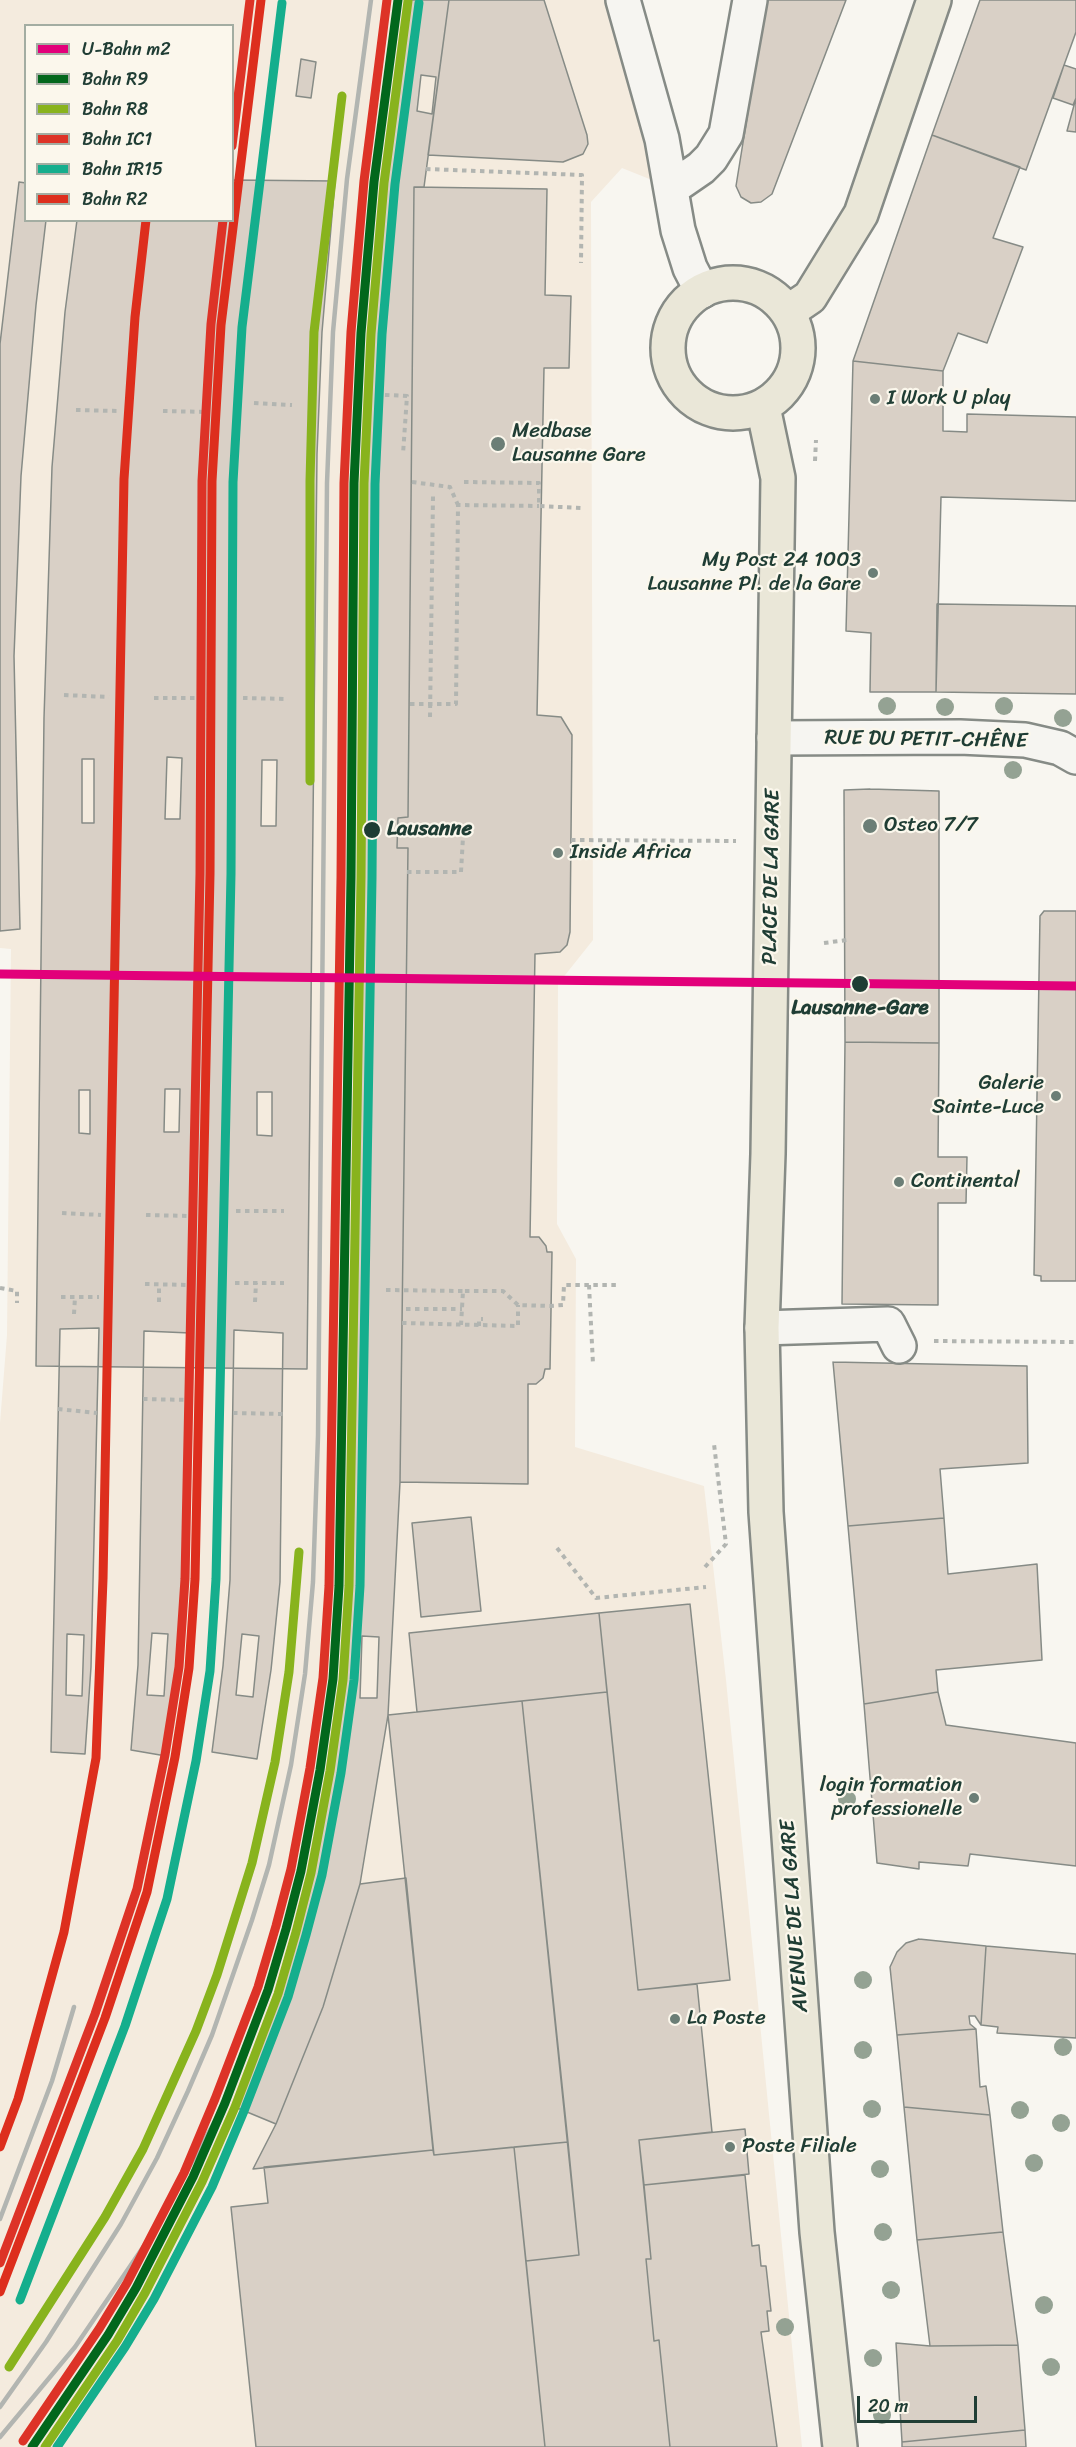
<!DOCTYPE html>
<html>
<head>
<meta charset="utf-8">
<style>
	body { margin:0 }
	#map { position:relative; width:1076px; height:2447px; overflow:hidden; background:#f8f6f0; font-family:Sriracha,sans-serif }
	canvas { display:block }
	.legend { position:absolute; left:24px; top:24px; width:210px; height:198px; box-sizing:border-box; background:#fbf7ec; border:2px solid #a3ada2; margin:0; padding:8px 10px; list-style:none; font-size:18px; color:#1f3d34 }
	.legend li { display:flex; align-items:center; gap:12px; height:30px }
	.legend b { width:30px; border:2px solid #a3ada2 }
	.scale { position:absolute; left:857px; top:2396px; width:120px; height:27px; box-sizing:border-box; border:3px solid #1f3d34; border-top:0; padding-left:8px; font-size:18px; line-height:21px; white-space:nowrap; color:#1f3d34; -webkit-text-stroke:4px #fbf7ec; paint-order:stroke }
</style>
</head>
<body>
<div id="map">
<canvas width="1076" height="2447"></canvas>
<ul class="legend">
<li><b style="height:8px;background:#e2007a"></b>U-Bahn m2</li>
<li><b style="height:8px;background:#02671c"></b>Bahn R9</li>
<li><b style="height:8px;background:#88b31d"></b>Bahn R8</li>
<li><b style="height:8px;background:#dd3327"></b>Bahn IC1</li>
<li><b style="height:8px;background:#15ae8d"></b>Bahn IR15</li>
<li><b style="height:8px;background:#dd2e1d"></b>Bahn R2</li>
</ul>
<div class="scale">20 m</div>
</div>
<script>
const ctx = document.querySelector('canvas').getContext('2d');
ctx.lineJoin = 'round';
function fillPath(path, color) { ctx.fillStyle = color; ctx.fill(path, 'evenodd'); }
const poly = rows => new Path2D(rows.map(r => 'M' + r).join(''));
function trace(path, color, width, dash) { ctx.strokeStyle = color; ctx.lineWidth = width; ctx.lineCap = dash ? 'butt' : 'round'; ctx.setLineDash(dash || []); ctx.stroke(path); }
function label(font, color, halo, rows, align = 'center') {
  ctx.font = font + ' Sriracha,sans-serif'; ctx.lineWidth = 4.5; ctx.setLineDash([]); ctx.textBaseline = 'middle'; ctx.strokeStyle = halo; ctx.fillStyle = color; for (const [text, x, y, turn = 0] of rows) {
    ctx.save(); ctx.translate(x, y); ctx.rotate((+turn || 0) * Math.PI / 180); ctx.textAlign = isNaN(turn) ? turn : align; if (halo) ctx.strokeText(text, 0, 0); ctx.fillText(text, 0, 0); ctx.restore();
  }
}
const built = poly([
	[0,0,623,0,672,188,622,168,591,202,593,940,558,984,557,1224,576,1259,575,1447,704,1486,726,1680,802,2447,0,2447,0,1423,7,1335,11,949,0,948],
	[26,26,232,26,232,220,26,220]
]);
const building = poly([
	[407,0,449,0,424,187,414,187,408,817,398,818,397,848,408,848,400,1482,388,1715,360,1884,323,2007,276,2124,235,2107,278,1992,311,1874,331,1772,343,1680,349,1585,369,333,384,183,407,0],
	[449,0,544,0,587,135,588,144,583,154,563,162,428,155,449,0],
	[766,0,846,0,772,194,761,202,751,203,741,197,736,186,766,0],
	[980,0,1076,0,1076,32,1026,170,932,135,980,0],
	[301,59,316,62,311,98,296,96,301,59],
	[1064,65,1076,69,1076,98,1073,105,1053,98,1064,65],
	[421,75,436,77,432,114,417,111,421,75],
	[1076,98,1076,132,1067,131,1076,98],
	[932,135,1020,167,993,238,1023,247,987,343,958,333,943,371,853,361,932,135],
	[232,180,335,181,322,332,317,454,307,1369,36,1366,44,718,52,467,65,312,77,220,232,220,232,180],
	[19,182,26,183,26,220,46,220,36,305,21,476,14,656,20,929,0,931,0,344,19,182],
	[414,187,547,189,545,295,571,296,569,368,544,368,537,715,561,717,572,735,570,932,567,945,560,952,535,954,530,1237,539,1237,546,1246,547,1252,552,1252,550,1369,545,1369,543,1378,536,1384,528,1384,528,1484,400,1482,408,848,397,848,398,818,408,817,414,187],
	[853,361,943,371,943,431,967,432,967,414,1076,417,1076,501,941,497,936,692,870,692,871,633,846,631,853,361],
	[937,604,1076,606,1076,694,936,692,937,604],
	[167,757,182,758,180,819,165,819,167,757],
	[82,759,94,759,94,823,82,823,82,759],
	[262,760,277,760,276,826,261,826,262,760],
	[870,789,939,791,939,1043,845,1042,844,790,870,789],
	[1044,911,1076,911,1076,1281,1041,1281,1041,1276,1034,1275,1040,916,1044,911],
	[845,1042,939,1043,938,1157,967,1157,966,1203,938,1203,938,1305,842,1304,845,1042],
	[165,1089,180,1089,179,1132,164,1132,165,1089],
	[79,1090,90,1090,90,1134,79,1133,79,1090],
	[257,1092,272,1092,272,1136,257,1135,257,1092],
	[99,1328,91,1667,85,1754,51,1752,60,1329,99,1328],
	[234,1330,283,1333,280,1582,271,1670,257,1759,212,1752,223,1666,230,1580,234,1330],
	[144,1331,190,1333,187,1579,179,1666,166,1756,131,1750,138,1665,144,1331],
	[833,1362,1027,1366,1028,1463,940,1469,944,1518,848,1526,833,1362],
	[471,1517,481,1611,421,1617,412,1523,471,1517],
	[944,1518,948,1574,1037,1564,1042,1660,936,1670,938,1692,864,1704,848,1526,944,1518],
	[690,1604,730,1980,638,1990,599,1613,690,1604],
	[599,1613,607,1692,417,1712,409,1633,599,1613],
	[152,1633,168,1634,164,1696,147,1695,152,1633],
	[67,1634,84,1635,82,1696,66,1695,67,1634],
	[242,1634,259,1636,253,1697,236,1695,242,1634],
	[362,1636,379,1637,377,1698,360,1698,362,1636],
	[607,1692,638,1990,697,1984,712,2132,639,2140,651,2259,646,2259,654,2341,659,2340,670,2447,545,2447,526,2261,579,2255,522,1701,607,1692],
	[938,1692,946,1725,1076,1743,1076,1866,970,1854,968,1866,919,1862,919,1869,877,1863,864,1704,938,1692],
	[522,1701,568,2142,434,2155,388,1715,522,1701],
	[406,1878,433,2150,253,2169,276,2124,323,2007,360,1884,406,1878],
	[919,1939,986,1946,981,2025,975,2016,969,2016,970,2024,976,2029,897,2035,890,1967,897,1952,906,1943,919,1939],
	[986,1946,1076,1954,1076,2038,997,2033,998,2027,981,2025,986,1946],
	[976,2029,980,2087,986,2086,990,2115,904,2107,897,2035,976,2029],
	[904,2107,990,2115,1003,2232,917,2240,904,2107],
	[745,2129,749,2174,644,2185,639,2140,745,2129],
	[568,2142,579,2255,526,2261,514,2147,568,2142],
	[514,2147,545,2447,256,2447,231,2207,268,2203,264,2167,433,2150,434,2155,514,2147],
	[745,2175,752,2246,759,2245,761,2266,766,2266,771,2311,767,2311,769,2331,761,2332,777,2447,670,2447,659,2340,654,2341,646,2259,651,2259,644,2185,745,2175],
	[1003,2232,1018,2345,930,2346,917,2240,1003,2232],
	[896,2343,930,2346,1018,2345,1025,2430,902,2442,896,2343],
	[1025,2430,1026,2447,902,2447,902,2442,1025,2430]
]);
const path = poly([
	[426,169,582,175,581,263],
	[367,394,407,396,403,454],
	[254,403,292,405],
	[76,410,118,411],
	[163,411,207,412],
	[815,461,816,440],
	[412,482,450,487,458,505],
	[464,482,539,483,539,506,581,508],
	[64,695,109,697],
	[154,698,200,698],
	[243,698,288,699],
	[410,704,456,704,458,505,539,506],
	[430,717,433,496],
	[571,840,736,841],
	[407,872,461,872,463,837],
	[824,943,847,940],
	[823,1007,846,1010],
	[236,1211,284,1211],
	[62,1213,101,1215],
	[146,1215,192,1216],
	[235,1283,284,1283],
	[145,1284,191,1285],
	[589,1285,593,1364],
	[0,1288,17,1291,17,1303],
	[386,1290,463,1291],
	[61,1297,99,1297],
	[159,1302,159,1285],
	[255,1302,256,1283],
	[406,1309,462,1309],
	[74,1314,75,1297],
	[402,1323,518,1326,518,1305],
	[461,1325,463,1291,503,1291,518,1305,550,1306,563,1305,564,1285,616,1285],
	[479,1326,479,1319,483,1319],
	[934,1341,1076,1342],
	[143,1399,190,1400],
	[58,1409,97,1413],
	[233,1413,283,1414],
	[557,1548,596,1598,706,1587],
	[705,1567,726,1544,714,1444]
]);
const minor = poly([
	[623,0,662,139,678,230,690,268,702,291],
	[672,188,701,168,711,158,726,134,750,0],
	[774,738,960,737,1025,740,1060,748,1076,757],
	[762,1328,888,1324,899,1346]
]);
const major = poly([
	'668 348a65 65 0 1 1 130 0a65 65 0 1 1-130 0Z',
	[788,312,810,297,861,214,934,0],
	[763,407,778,478,768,1154,762,1328,766,1512,817,2232,840,2447]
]);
const rail = poly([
	[0,2219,52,2081,74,2007],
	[0,2407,46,2342,121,2224,157,2158,188,2091,212,2035,252,1920,269,1865,291,1765,305,1674,313,1582,318,1436,327,483,333,332,347,179,371,0],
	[0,2437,75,2347,150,2237,225,2103]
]);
const rail1 = poly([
	[32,2447,108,2335,136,2288,193,2177,225,2103,268,1990,286,1929,301,1871,320,1770,333,1679,339,1586,351,878,354,483,361,333,374,182,398,0]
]);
const rail2 = poly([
	[310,781,310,481,314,332,342,96],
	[9,2367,105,2217,143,2149,196,2031,217,1975,252,1863,275,1762,289,1672,299,1552],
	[45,2447,117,2341,145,2293,202,2182,235,2107,278,1994,296,1932,311,1873,330,1771,343,1680,349,1586,361,878,364,483,371,334,384,183,408,1]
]);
const rail3 = poly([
	[232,146,250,0],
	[0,2263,95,2014,137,1889,165,1755,179,1667,185,1579,200,874,202,481,211,324,223,220],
	[23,2441,99,2329,127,2283,184,2173,215,2099,258,1987,276,1926,291,1869,310,1768,323,1678,329,1586,341,878,344,483,351,332,364,181,387,0]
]);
const rail4 = poly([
	[20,2300,125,2026,167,1899,196,1761,210,1671,216,1579,231,874,233,482,242,327,282,3],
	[57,2447,125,2347,154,2299,212,2187,244,2111,288,1997,306,1935,322,1875,341,1773,354,1680,360,1586,372,878,375,484,382,334,395,184,419,3]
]);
const rail5 = poly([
	[0,2147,18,2099,64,1932,96,1758,103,1579,124,479,135,317,146,220],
	[0,2292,105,2018,147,1892,175,1757,189,1668,195,1579,210,874,212,481,221,325,261,0]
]);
const metro1 = poly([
	[0,974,1076,986]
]);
const trees = [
	[887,706],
	[1004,706],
	[945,707],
	[1063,718],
	[1013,770],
	[847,1799],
	[863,1980],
	[1063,2047],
	[863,2050],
	[872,2109],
	[1020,2110],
	[1061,2123],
	[1034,2163],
	[880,2169],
	[883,2232],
	[891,2290],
	[1044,2305],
	[785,2327],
	[873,2358],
	[1051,2367],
	[882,2415]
];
const markers = [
	[875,399,6,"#6b7e76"],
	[498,444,8,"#6b7e76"],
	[873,573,6,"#6b7e76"],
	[870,826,8,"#6b7e76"],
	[372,830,9,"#1f3d34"],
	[558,853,6,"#6b7e76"],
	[860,984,9,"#1f3d34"],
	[1056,1096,6,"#6b7e76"],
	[899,1182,6,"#6b7e76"],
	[974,1798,6,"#6b7e76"],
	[675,2019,6,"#6b7e76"],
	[730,2147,6,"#6b7e76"]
];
const poiNames = [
	["I Work U play",887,399],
	["Medbase",512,432],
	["Lausanne Gare",512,456],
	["My Post 24 1003",861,561,"right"],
	["Lausanne Pl. de la Gare",861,585,"right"],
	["Osteo 7/7",884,826],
	["Inside Africa",570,853],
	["Galerie",1044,1084,"right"],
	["Sainte-Luce",1044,1108,"right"],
	["Continental",911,1182],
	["login formation",962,1786,"right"],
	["professionelle",962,1810,"right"],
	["La Poste",687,2019],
	["Poste Filiale",742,2147]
];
const streetNames = [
	["RUE DU PETIT-CHÊNE",926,740,1],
	["PLACE DE LA GARE",772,877,-89],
	["AVENUE DE LA GARE",795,1916,-94]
];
const stopNames = [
	["Lausanne",387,830],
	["Lausanne-Gare",860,1009,"center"]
];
fillPath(built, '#f4ebde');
fillPath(building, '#d9d0c6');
trace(building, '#868b86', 1.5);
trace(minor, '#868b86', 38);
trace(major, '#868b86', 38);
trace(path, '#b2b5b1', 4, [4.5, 4.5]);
trace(minor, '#f6f5f1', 33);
trace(major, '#eae7d8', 33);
trace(rail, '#b2b5b1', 4.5);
trace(rail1, '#02671c', 9);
trace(rail2, '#88b31d', 9);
trace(rail3, '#dd3327', 9);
trace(rail4, '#15ae8d', 9);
trace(rail5, '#dd2e1d', 9);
trace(metro1, '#e2007a', 9);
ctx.fillStyle = '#94a293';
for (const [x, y] of trees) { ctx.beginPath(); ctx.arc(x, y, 9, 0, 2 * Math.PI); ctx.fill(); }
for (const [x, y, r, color] of markers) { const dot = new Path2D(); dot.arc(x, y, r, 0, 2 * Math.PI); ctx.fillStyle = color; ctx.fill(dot); trace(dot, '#fbf7ec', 2); }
label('21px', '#1f3d34', '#fbf7ec', poiNames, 'left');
label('21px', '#1f3d34', '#fbf7ec', streetNames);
label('bold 21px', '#1f3d34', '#fbf7ec', stopNames, 'left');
</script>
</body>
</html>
